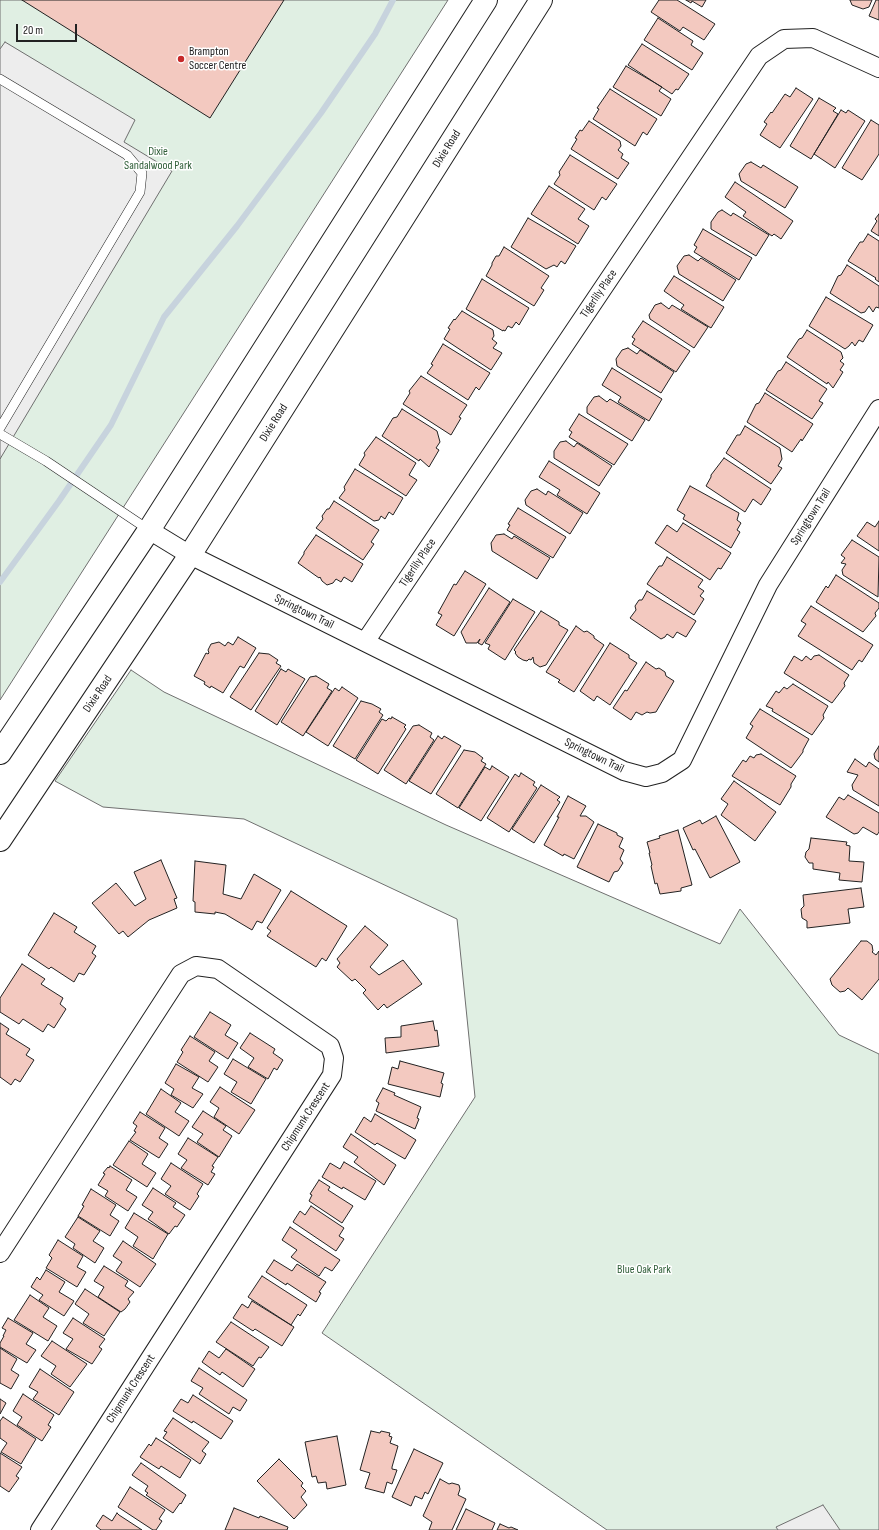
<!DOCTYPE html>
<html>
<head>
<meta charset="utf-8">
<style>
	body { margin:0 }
	#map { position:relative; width:879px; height:1530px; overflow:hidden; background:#fff; font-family:"Sofia Sans Condensed",sans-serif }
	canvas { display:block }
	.scale { position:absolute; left:16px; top:24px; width:61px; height:18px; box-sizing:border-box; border:2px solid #222; border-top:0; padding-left:5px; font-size:12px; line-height:14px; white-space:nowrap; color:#222; -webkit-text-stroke:3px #fff; paint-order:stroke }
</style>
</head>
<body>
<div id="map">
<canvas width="879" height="1530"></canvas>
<div class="scale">20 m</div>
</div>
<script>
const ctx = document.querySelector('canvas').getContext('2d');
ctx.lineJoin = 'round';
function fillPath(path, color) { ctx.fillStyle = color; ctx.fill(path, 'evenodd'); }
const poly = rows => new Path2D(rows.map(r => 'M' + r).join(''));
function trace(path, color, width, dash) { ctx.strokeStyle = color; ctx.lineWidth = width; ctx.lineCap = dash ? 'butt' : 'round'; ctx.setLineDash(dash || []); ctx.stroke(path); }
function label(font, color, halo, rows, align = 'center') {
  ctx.font = font + ' "Sofia Sans Condensed",sans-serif'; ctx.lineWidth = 3; ctx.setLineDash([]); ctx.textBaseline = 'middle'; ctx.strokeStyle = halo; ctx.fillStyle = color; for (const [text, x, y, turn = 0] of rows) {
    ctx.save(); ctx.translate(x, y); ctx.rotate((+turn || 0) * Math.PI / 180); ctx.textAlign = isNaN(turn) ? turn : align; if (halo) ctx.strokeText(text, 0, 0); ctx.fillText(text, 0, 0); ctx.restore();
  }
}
const green = poly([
	[0,0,448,0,0,700,0,0],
	[131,670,164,692,446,825,720,944,740,909,839,1035,879,1054,879,1530,607,1530,322,1333,475,1097,457,919,244,819,103,807,55,781,131,670]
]);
const parking = poly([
	[5,42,135,120,124,142,172,171,0,459,0,49,5,42],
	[823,1505,840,1530,778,1530,776,1527,823,1505]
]);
const stream = poly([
	[0,582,59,501,111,425,164,317,237,226,321,113,375,34,393,0]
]);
const building = poly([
	[22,0,284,0,210,118,22,0],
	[659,0,677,0,715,24,704,40,683,27,680,31,651,12,659,0],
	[686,0,706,0,702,7,692,1,691,3,686,0],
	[850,0,872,0,869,7,863,9,852,5,850,0],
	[876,0,879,0,879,20,869,16,876,0],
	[658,18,693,41,691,45,703,53,692,70,644,40,658,18],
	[642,44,689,74,678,90,676,89,672,94,628,65,642,44],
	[626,66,662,87,659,91,671,99,661,116,613,87,626,66],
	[796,88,813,99,780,148,760,135,767,124,764,122,771,112,772,113,785,94,790,97,796,88],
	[610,89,657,119,647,135,643,132,635,146,593,119,599,109,597,108,610,89],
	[819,98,836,108,833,111,838,114,811,159,790,146,819,98],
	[841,110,846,113,848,110,865,121,835,168,814,154,841,110],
	[871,120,879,125,879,154,862,180,842,168,871,120],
	[589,121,620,141,621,146,618,150,623,154,621,158,629,163,618,179,571,149,577,139,575,138,580,130,582,131,589,121],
	[570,155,617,184,606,200,602,197,594,210,554,184,560,175,559,172,570,155],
	[751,162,761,168,763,165,798,187,785,208,741,181,739,174,746,164,751,162],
	[735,182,793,221,781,239,774,234,772,236,743,216,746,212,725,197,735,182],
	[549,186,585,209,578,219,589,226,578,244,531,214,549,186],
	[722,210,731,216,733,213,769,235,756,256,711,229,711,222,718,212,722,210],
	[879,214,879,236,871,231,877,221,875,219,879,214],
	[528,218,576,246,565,264,561,261,557,267,554,265,546,269,511,247,528,218],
	[703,229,752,258,739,280,694,252,697,247,694,245,703,229],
	[868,234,879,241,879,282,875,279,876,278,848,261,860,242,863,242,868,234],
	[504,247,549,276,541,288,544,290,534,306,486,276,492,265,492,263,496,256,499,256,504,247],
	[689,255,698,261,701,258,736,280,723,301,679,274,677,266,684,256,689,255],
	[847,265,879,286,879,308,876,307,873,312,869,306,865,312,861,313,830,293,838,276,841,275,847,265],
	[674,276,724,307,711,328,681,309,684,305,664,291,674,276],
	[482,279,529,308,519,325,516,322,512,328,508,326,505,331,503,330,503,331,466,309,482,279],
	[826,297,873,325,863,342,859,340,855,346,852,342,849,346,845,349,809,326,826,297],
	[661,303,669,309,672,305,708,327,694,348,650,319,649,315,655,305,661,303],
	[462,311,493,330,494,336,492,339,497,343,493,348,502,353,491,370,444,339,450,329,448,328,454,319,455,320,462,311],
	[643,321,690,351,676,372,632,344,635,339,632,337,643,321],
	[807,330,841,352,843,358,840,361,844,364,840,370,843,372,833,388,828,382,827,384,787,357,799,339,802,338,807,330],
	[443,344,490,373,479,390,476,387,468,400,427,373,433,365,431,364,443,344],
	[628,348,637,354,640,350,674,372,661,393,617,366,616,359,622,350,628,348],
	[786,362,827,389,819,401,823,403,812,419,766,390,778,371,781,370,786,362],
	[612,368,662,399,649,421,618,402,621,397,602,385,612,368],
	[421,376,467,405,459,417,461,418,451,435,403,404,410,393,409,391,421,376],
	[765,393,813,424,802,441,801,439,792,452,747,422,756,404,759,403,765,393],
	[599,396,607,402,610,399,645,420,632,441,587,413,587,407,594,397,599,396],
	[402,409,437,431,440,442,436,448,439,450,429,467,420,459,419,461,382,436,393,418,397,417,402,409],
	[579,414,628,444,614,465,569,437,572,432,569,430,579,414],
	[745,426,780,448,782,459,778,466,782,468,771,484,726,453,737,435,740,435,745,426],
	[376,437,416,463,409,475,417,480,406,496,359,465,365,455,364,453,376,437],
	[566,441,574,447,577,443,612,466,599,486,554,458,554,451,560,442,566,441],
	[724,458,771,489,761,505,753,499,745,512,706,486,711,477,711,475,724,458],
	[549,461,600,493,587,514,557,495,560,490,539,477,549,461],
	[355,469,403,498,393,515,389,512,385,519,381,516,379,520,374,521,339,498,345,490,344,487,355,469],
	[690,486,739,513,737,520,741,523,737,530,740,532,731,548,683,519,685,515,677,510,690,486],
	[537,489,546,495,548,491,583,513,570,534,526,505,525,500,531,491,537,489],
	[334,501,379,530,371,542,374,544,363,560,316,528,323,519,322,516,327,509,329,509,334,501],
	[518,508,566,537,553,558,507,530,510,525,508,524,518,508],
	[879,521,879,551,857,536,867,522,875,527,879,521],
	[683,523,731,553,721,569,718,568,710,580,655,543,667,525,677,532,683,523],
	[504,534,512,539,514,536,550,558,537,579,492,551,491,543,496,535,504,534],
	[316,535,363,564,352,582,344,577,341,582,336,579,333,583,327,585,322,581,320,577,319,578,298,563,304,554,304,552,316,535],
	[852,540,879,557,878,597,843,575,842,570,846,564,841,563,845,558,841,555,852,540],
	[667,557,703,580,698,587,704,591,700,596,704,599,694,615,647,584,659,566,662,566,667,557],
	[465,571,486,584,454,636,436,625,442,615,438,613,454,584,456,585,465,571],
	[836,575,879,603,879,608,875,613,876,616,863,632,816,602,826,586,828,588,836,575],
	[489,588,510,602,482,645,478,643,480,639,477,643,466,643,461,632,489,588],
	[647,591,696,621,686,637,677,632,673,638,667,634,665,637,661,639,630,618,636,610,635,606,639,600,642,600,647,591],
	[513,599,535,612,505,660,488,649,490,645,485,643,513,599],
	[811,606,873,645,862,662,859,660,852,670,798,636,806,624,801,621,811,606],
	[541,611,559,622,559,625,568,630,546,665,540,667,534,663,533,657,531,660,529,659,527,661,523,660,518,657,515,653,516,652,514,650,541,611],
	[576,626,584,632,587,631,594,636,594,638,604,645,574,692,558,682,560,680,546,672,576,626],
	[238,637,256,648,244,668,240,666,223,693,211,686,210,688,204,684,205,682,194,676,206,653,208,654,209,653,208,650,211,644,219,642,225,646,228,642,233,645,238,637],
	[610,643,629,655,629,658,637,663,610,705,597,696,594,701,580,691,610,643],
	[259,653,269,654,278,660,276,663,281,666,251,710,230,697,259,653],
	[819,655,849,675,844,683,845,686,832,703,784,673,794,656,802,661,806,656,811,660,814,656,819,655],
	[646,662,656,669,659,668,665,672,666,676,674,681,656,712,650,713,647,712,642,715,636,712,631,720,613,708,625,690,627,691,646,662],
	[281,669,286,672,288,669,305,679,277,725,255,711,281,669],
	[316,676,329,684,327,688,332,691,303,736,281,722,310,677,316,676],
	[793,684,828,706,823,715,824,718,812,735,772,711,773,709,766,706,776,691,779,693,784,687,787,689,793,684],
	[342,687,358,698,328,746,306,732,335,688,339,691,342,687],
	[361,701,372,704,381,709,379,712,383,715,355,759,333,746,361,701],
	[760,709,809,739,803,750,803,752,791,768,746,738,753,726,750,724,760,709],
	[392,717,406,725,404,727,406,729,378,774,356,760,382,719,386,721,389,718,391,719,392,717],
	[419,725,432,733,430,737,434,740,406,784,384,770,413,726,419,725],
	[438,736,442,739,444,736,461,746,431,794,409,781,438,736],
	[879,746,879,762,875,759,874,754,879,746],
	[464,750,475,752,483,758,481,761,486,764,458,808,436,794,464,750],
	[761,754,796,776,791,784,791,787,780,805,732,776,743,760,746,762,750,756,754,758,756,755,761,754],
	[855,759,866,767,869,762,879,769,879,806,853,790,852,785,858,775,847,772,855,759],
	[492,766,509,777,481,821,459,808,485,767,490,770,492,766],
	[521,773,535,782,533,785,537,788,509,832,487,818,515,774,519,777,521,773],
	[734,781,776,812,755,841,721,815,728,804,721,799,734,781],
	[541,785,560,797,557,800,560,802,534,843,512,829,541,785],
	[848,795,879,813,879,832,877,835,863,827,858,833,854,834,826,817,839,797,844,800,848,795],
	[568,796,586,806,580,816,586,816,594,822,574,859,564,854,563,856,544,845,559,817,557,817,568,796],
	[716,816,740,862,710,878,695,849,693,850,683,828,700,820,702,824,716,816],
	[598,824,617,833,617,835,623,838,619,847,624,850,620,859,623,863,618,871,614,872,609,882,577,867,598,824],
	[678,830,692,885,681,888,681,891,660,894,657,883,655,884,651,866,652,865,649,853,650,853,647,842,660,838,659,836,678,830],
	[811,838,847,842,846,845,850,846,849,861,864,862,862,882,839,880,840,873,813,869,813,863,809,863,805,857,806,852,809,849,811,838],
	[161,860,177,898,174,899,177,908,149,920,128,937,123,931,119,934,92,903,116,883,135,906,146,899,134,872,161,860],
	[195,861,226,865,223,894,241,899,254,874,281,890,262,923,257,921,252,930,225,914,215,912,215,914,195,912,195,902,193,901,195,861],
	[861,888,864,907,848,909,850,923,807,928,807,921,802,918,801,909,804,906,803,895,861,888],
	[291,891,347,926,326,961,322,958,316,967,267,936,271,931,267,928,291,891],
	[54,913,77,927,74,932,96,946,92,953,96,956,84,975,79,973,74,982,51,967,49,969,28,955,54,913],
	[365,926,388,945,370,967,379,975,403,960,422,984,387,1008,384,1004,378,1010,363,993,366,990,355,979,352,981,337,967,340,963,337,959,365,926],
	[861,941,867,941,872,945,873,951,872,952,876,955,879,951,879,979,862,1000,848,988,845,991,840,992,832,985,830,979,861,941],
	[22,964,45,979,41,984,63,998,60,1004,66,1009,54,1028,48,1024,43,1032,23,1019,19,1024,0,1012,0,998,22,964],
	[210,1012,231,1025,225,1035,238,1043,228,1059,194,1037,210,1012],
	[433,1021,435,1031,437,1030,439,1046,386,1053,385,1038,401,1037,401,1026,433,1021],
	[0,1023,9,1029,6,1034,30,1049,26,1055,34,1060,20,1082,15,1079,11,1085,0,1077,0,1023],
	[250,1033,275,1049,273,1053,283,1060,277,1070,274,1068,268,1079,248,1067,254,1058,240,1048,250,1033],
	[190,1036,215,1052,209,1061,218,1067,208,1082,177,1062,183,1052,181,1050,190,1036],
	[233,1059,266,1079,251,1104,231,1092,237,1082,224,1074,233,1059],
	[400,1061,444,1073,441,1083,443,1084,440,1097,388,1084,392,1067,398,1069,400,1061],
	[176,1064,199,1077,192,1088,203,1094,193,1108,171,1095,174,1089,165,1083,176,1064],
	[220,1087,255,1110,239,1134,214,1117,219,1108,210,1102,220,1087],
	[383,1088,395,1093,394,1095,421,1107,417,1118,419,1119,415,1129,376,1111,379,1103,376,1101,383,1088],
	[161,1089,181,1103,175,1112,189,1121,179,1136,146,1114,161,1089],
	[203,1111,226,1126,223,1130,232,1136,219,1157,197,1142,203,1134,192,1127,203,1111],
	[140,1112,165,1128,159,1138,168,1144,159,1158,130,1140,136,1132,134,1131,137,1126,133,1123,140,1112],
	[375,1114,416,1140,405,1159,377,1143,375,1145,355,1132,364,1117,371,1122,375,1114],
	[351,1134,396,1165,384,1185,354,1162,358,1157,343,1147,351,1134],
	[188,1138,218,1157,212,1166,214,1167,211,1172,215,1174,208,1185,181,1168,187,1160,178,1154,188,1138],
	[129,1141,148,1154,142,1164,156,1173,147,1187,113,1165,129,1141],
	[344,1162,376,1181,365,1200,343,1187,342,1189,322,1177,330,1163,340,1169,344,1162],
	[171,1163,203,1184,197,1194,199,1196,190,1210,165,1194,171,1186,161,1179,171,1163],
	[110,1166,132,1180,126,1190,137,1197,128,1211,105,1196,108,1191,98,1185,105,1174,103,1173,108,1167,109,1168,110,1166],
	[319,1180,330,1187,328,1190,353,1206,342,1223,309,1201,312,1195,310,1194,319,1180],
	[153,1188,176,1203,173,1207,185,1215,177,1227,175,1226,169,1234,148,1219,153,1212,142,1205,153,1188],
	[91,1189,116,1205,110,1215,119,1221,110,1236,78,1216,84,1206,82,1205,91,1189],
	[311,1206,344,1228,339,1236,344,1239,336,1251,293,1222,300,1211,305,1215,311,1206],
	[134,1213,168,1234,153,1259,133,1246,138,1237,125,1228,134,1213],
	[78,1217,100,1231,93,1241,104,1248,95,1263,73,1248,75,1244,65,1237,78,1217],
	[290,1227,340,1260,332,1271,325,1267,319,1276,291,1257,297,1250,282,1240,290,1227],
	[58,1240,83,1256,77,1267,86,1272,77,1287,46,1268,52,1258,49,1255,58,1240],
	[123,1241,156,1264,140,1287,116,1271,122,1262,113,1256,123,1241],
	[274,1260,292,1271,297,1264,326,1282,319,1292,321,1293,316,1302,287,1283,286,1285,266,1272,274,1260],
	[104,1266,128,1281,125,1286,134,1292,128,1299,130,1302,125,1309,121,1312,98,1297,104,1287,94,1281,104,1266],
	[46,1270,65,1282,59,1292,74,1301,64,1316,39,1300,43,1295,31,1287,37,1277,40,1280,46,1270],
	[262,1276,307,1305,300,1316,298,1314,291,1325,248,1297,262,1276],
	[85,1289,120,1312,104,1336,83,1323,89,1314,75,1304,85,1289],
	[30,1295,49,1308,43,1317,57,1326,48,1341,14,1320,30,1295],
	[252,1301,294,1327,282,1346,255,1329,253,1331,233,1318,242,1304,248,1308,252,1301],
	[8,1318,33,1333,26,1344,36,1350,27,1363,0,1347,0,1343,4,1336,3,1336,6,1330,2,1328,8,1318],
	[73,1318,105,1339,99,1347,102,1349,92,1364,66,1349,73,1339,63,1333,73,1318],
	[231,1322,269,1347,261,1358,259,1357,253,1366,216,1342,231,1322],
	[52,1341,87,1364,70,1387,51,1374,56,1366,41,1356,52,1341],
	[0,1348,17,1359,11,1370,19,1375,11,1389,0,1383,0,1348],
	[226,1349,255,1369,243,1387,222,1372,220,1375,202,1362,209,1351,219,1358,226,1349],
	[199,1368,247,1400,240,1411,233,1407,229,1414,199,1394,203,1388,191,1381,199,1368],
	[40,1369,74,1392,59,1415,33,1399,38,1392,29,1387,40,1369],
	[23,1394,54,1415,48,1425,51,1427,42,1441,17,1425,22,1417,13,1411,23,1394],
	[193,1395,233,1421,221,1439,193,1421,192,1423,173,1411,181,1399,188,1403,193,1395],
	[0,1399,6,1403,0,1414,0,1399],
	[3,1417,36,1439,21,1464,1,1452,7,1443,0,1438,0,1421,3,1417],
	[173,1418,209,1442,202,1451,206,1454,200,1464,163,1438,167,1432,164,1431,173,1418],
	[371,1431,380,1433,381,1431,390,1433,389,1436,392,1437,390,1443,398,1446,392,1467,392,1469,397,1470,392,1484,387,1482,384,1493,365,1488,370,1473,360,1470,371,1431],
	[337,1436,346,1485,327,1489,326,1482,318,1483,316,1476,312,1477,305,1442,337,1436],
	[156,1438,191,1460,180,1478,161,1466,159,1469,140,1457,149,1444,151,1446,156,1438],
	[414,1449,443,1463,428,1494,425,1492,422,1499,415,1496,411,1506,392,1497,414,1449],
	[0,1453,22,1467,16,1476,19,1478,9,1492,0,1486,0,1453],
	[279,1459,303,1483,301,1486,306,1491,301,1497,307,1505,294,1519,257,1481,279,1459],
	[141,1463,186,1495,181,1504,180,1503,173,1513,146,1495,148,1493,145,1491,148,1486,132,1475,141,1463],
	[440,1479,449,1484,452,1483,459,1485,460,1489,458,1495,466,1499,452,1530,429,1530,432,1522,423,1516,440,1479],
	[130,1487,165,1510,159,1519,162,1521,156,1530,153,1530,118,1507,130,1487],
	[234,1508,259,1518,260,1516,288,1527,287,1530,225,1530,234,1508],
	[466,1509,495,1523,492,1530,456,1530,466,1509],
	[117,1513,119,1515,142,1530,101,1530,96,1526,103,1515,112,1521,117,1513],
	[500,1524,509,1528,511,1527,518,1530,497,1530,500,1524]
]);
const service = poly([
	[0,79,127,155,142,173,140,192,0,428],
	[0,434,46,461,149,530]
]);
const minor = poly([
	[149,530,190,555,624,771,646,777,662,773,682,760,768,585,879,409],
	[365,642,759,56,784,39,813,38,879,68],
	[0,1253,181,974,196,966,218,969,330,1046,334,1058,332,1075,40,1530]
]);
const secondary = poly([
	[0,753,149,530,486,0],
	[0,840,190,555,541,0]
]);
const markers = [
	[181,59,4,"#c62828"]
];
const poiNames = [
	["Brampton",189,52],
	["Soccer Centre",189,66]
];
const streetNames = [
	["Dixie Road",447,149,-58],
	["Tigerlily Place",599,294,-56],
	["Dixie Road",274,423,-58],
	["Springtown Trail",811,517,-58],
	["Tigerlily Place",418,563,-56],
	["Springtown Trail",304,612,26],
	["Dixie Road",98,694,-56],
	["Springtown Trail",594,756,26],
	["Chipmunk Crescent",306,1117,-57],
	["Chipmunk Crescent",131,1389,-57]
];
const parkNames = [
	["Dixie",158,152],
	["Sandalwood Park",158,166],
	["Blue Oak Park",644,1270]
];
fillPath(green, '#e0efe3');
trace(green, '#6f6f6f', 1);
fillPath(parking, '#ededed');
trace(parking, '#6f6f6f', 1);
trace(stream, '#c7d3dd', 6);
fillPath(building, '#f3c9c0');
trace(building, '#222', 1);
trace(service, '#222', 10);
trace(minor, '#222', 20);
trace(secondary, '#222', 24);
trace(service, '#fff', 9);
trace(minor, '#fff', 18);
trace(secondary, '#fff', 22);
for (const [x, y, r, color] of markers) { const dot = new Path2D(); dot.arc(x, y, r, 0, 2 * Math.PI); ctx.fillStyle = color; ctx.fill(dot); trace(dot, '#fff', 1.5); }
label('12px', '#222', '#fff', poiNames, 'left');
label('12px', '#222', '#fff', streetNames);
label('12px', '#2f5e38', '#fff', parkNames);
</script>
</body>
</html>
